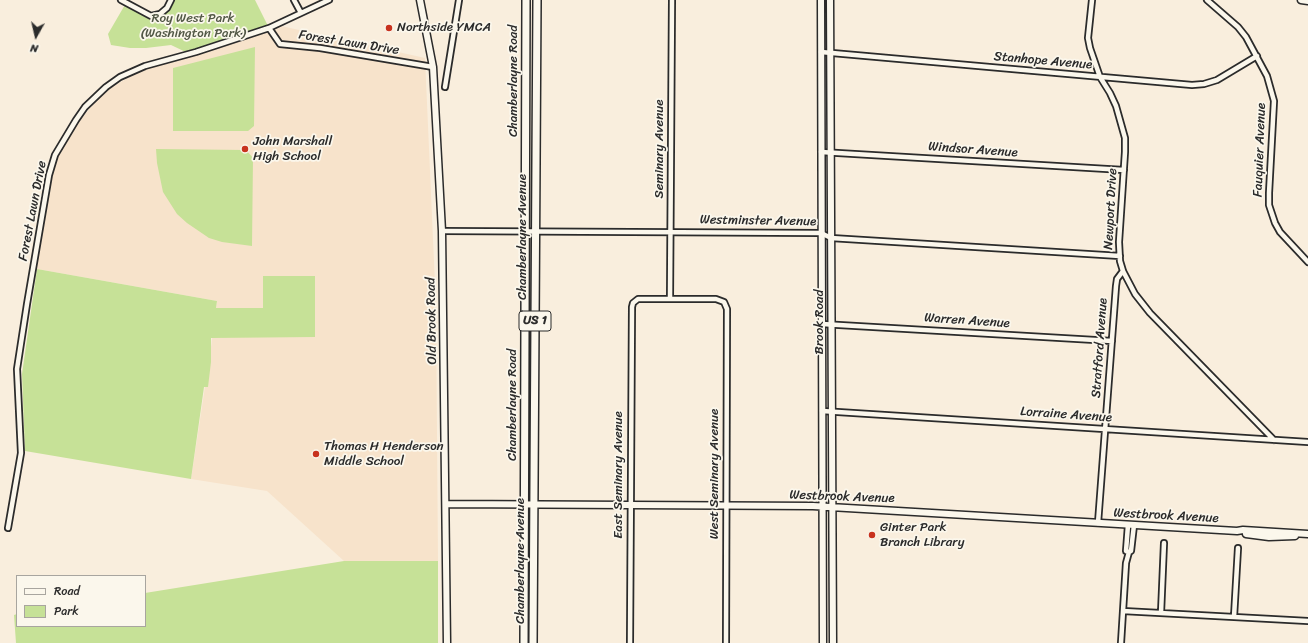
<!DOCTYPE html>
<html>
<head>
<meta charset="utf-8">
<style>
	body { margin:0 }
	#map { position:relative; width:1308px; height:643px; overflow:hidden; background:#f9eedd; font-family:Sriracha,sans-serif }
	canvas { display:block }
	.legend { position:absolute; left:16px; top:575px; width:130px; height:52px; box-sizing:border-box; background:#fbf7ec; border:1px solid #a8a59f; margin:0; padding:5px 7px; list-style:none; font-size:12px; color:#2b2b2b }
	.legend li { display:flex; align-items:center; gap:8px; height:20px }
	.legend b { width:20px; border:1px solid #a8a59f }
	.north { position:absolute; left:16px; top:16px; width:40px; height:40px; -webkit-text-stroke:3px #fbf7ec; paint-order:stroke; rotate:188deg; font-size:11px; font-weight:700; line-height:16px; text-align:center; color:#2b2b2b }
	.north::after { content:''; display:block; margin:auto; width:14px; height:18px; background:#2b2b2b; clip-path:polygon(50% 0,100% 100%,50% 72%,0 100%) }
</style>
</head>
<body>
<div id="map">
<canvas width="1308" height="643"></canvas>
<ul class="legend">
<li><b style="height:5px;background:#fbf7ec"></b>Road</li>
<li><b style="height:11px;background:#c6e197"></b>Park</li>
</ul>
<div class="north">N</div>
</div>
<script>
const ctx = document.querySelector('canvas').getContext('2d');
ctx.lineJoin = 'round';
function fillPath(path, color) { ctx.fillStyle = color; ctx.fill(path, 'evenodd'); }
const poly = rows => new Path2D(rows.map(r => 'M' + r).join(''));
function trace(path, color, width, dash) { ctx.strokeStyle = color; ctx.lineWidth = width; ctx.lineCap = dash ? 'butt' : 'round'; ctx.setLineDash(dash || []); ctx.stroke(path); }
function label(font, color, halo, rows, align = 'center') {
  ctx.font = font + ' Sriracha,sans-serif'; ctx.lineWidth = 3.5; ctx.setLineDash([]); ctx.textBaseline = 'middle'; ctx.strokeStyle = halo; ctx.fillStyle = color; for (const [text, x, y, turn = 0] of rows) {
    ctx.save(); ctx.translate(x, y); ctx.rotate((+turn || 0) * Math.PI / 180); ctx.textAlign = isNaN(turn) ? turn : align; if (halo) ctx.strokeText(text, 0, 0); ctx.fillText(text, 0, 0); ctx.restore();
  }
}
const built = poly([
	[272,24,425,58,436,307,438,561,344,561,267,491,191,479,211,347,217,301,37,269,48,174,76,125,104,92,144,68]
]);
const green = poly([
	[171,0,255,0,269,28,190,54,171,45,146,48,130,48,111,45,108,34,126,3,151,16,160,14],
	[255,47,254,126,248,131,173,131,173,68],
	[156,149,246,150,253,158,252,246,222,242,209,238,187,223,177,214,163,192,157,163],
	[37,269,217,301,216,308,263,308,263,276,315,276,315,337,211,338,211,362,208,387,204,387,191,479,25,451,22,374],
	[344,561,438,561,438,643,16,643,14,615,17,614,17,626,145,626,145,593]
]);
const street = poly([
	[121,0,151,16,160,14,167,8,171,0],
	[294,0,301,13],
	[1092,0,1088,38,1090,48,1100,77,1110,93,1116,106,1125,138,1125,152,1119,242,1120,261,1123,271,1135,294,1150,313,1274,440],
	[1207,0,1238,27,1246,37,1267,76,1274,101,1269,193,1269,205,1275,223,1280,232,1308,262],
	[269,28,280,44,320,48,433,67],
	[821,52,1192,85,1204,84,1217,80,1257,56],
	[445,87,459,0],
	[821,152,1124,170],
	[442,231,821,233,831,238,1120,256],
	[670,299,672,0],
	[822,324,1112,341],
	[822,411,1308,442],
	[1098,523,1116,286,1117,279,1123,271],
	[1128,525,1126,551,1129,552],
	[8,528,21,453,17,369,27,304,49,175,55,155,76,120,85,107,106,87,120,77,145,66,196,52,269,28,329,0],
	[1123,611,1308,621],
	[1161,613,1164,543],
	[1234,617,1238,548],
	[630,643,632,307,633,303,638,299,716,299,724,302,727,309,726,643],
	[1121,643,1126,563,1129,552,1131,551,1134,525]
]);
const secondary = poly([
	[420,0,433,67,442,231,447,643],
	[821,0,823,643],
	[830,0,833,643],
	[1301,0,1308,1],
	[446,504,813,506,1237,531,1243,530,1308,534],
	[1246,534,1269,537,1295,536]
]);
const primary = poly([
	[524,643,526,0],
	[533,643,537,0]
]);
const markers = [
	[389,28,4,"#c8321e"],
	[245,149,4,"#c8321e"],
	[316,454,4,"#c8321e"],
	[872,535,4,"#c8321e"]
];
const shields = [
	[535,321,32]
];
const shieldNames = [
	["US 1",535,321]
];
const parkNames = [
	["Roy West Park",193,19],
	["(Washington Park)",193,34]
];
const poiNames = [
	["Northside YMCA",397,28],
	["John Marshall",253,142],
	["High School",253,157],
	["Thomas H Henderson",324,447],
	["Middle School",324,462],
	["Ginter Park",880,528],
	["Branch Library",880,543]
];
const streetNames = [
	["Forest Lawn Drive",349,43,9],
	["Stanhope Avenue",1043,61,5],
	["Chamberlayne Road",514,81,-90],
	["Seminary Avenue",660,149,-90],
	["Windsor Avenue",973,150,4],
	["Fauquier Avenue",1260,150,-88],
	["Newport Drive",1111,209,-87],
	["Forest Lawn Drive",33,211,-79],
	["Westminster Avenue",758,221,1],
	["Chamberlayne Avenue",523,237,-90],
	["Old Brook Road",432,321,-91],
	["Warren Avenue",967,321,4],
	["Brook Road",820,322,-90],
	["Stratford Avenue",1100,348,-86],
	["Chamberlayne Road",513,405,-90],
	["Lorraine Avenue",1066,415,4],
	["West Seminary Avenue",715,474,-90],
	["East Seminary Avenue",619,475,-90],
	["Westbrook Avenue",842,497,2],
	["Westbrook Avenue",1166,516,3],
	["Chamberlayne Avenue",521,561,-90]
];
fillPath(built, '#f7e3cb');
fillPath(green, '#c6e197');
trace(street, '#2b2b2b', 8);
trace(secondary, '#2b2b2b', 9);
trace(primary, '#2b2b2b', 10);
trace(street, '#fbf7ec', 4.5);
trace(secondary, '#fbf7ec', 6);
trace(primary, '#fbf7ec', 7);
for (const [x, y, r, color] of markers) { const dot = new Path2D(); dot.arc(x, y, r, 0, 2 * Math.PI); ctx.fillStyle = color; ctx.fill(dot); trace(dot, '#fbf7ec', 1.5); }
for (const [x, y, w] of shields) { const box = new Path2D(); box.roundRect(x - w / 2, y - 10, w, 20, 3); ctx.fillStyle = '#fbf7ec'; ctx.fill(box); trace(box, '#2b2b2b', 1); }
label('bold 12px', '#2b2b2b', null, shieldNames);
label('13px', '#525846', '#fbf7ec', parkNames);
label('13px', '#2b2b2b', '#fbf7ec', poiNames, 'left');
label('13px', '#2b2b2b', '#fbf7ec', streetNames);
</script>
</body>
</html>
